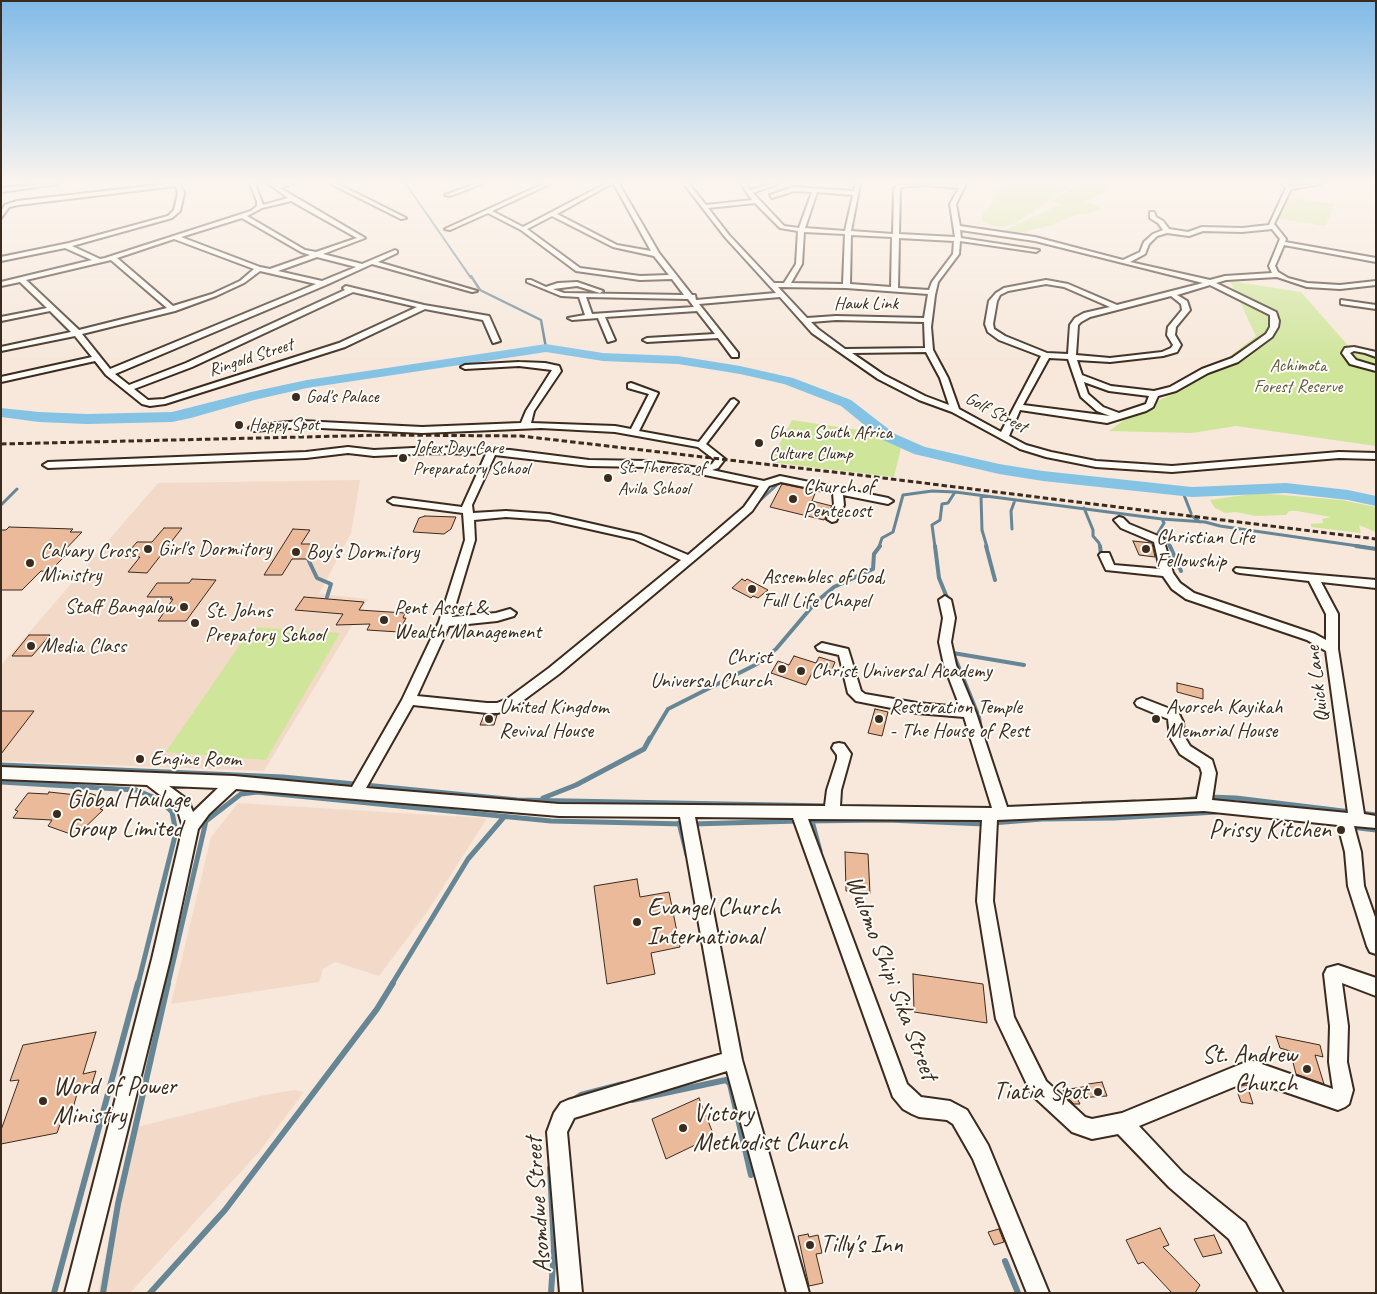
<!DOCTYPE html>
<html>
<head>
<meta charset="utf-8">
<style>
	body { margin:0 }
	#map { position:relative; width:1377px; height:1294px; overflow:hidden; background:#f7e8db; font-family:Caveat,sans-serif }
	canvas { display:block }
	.frame { position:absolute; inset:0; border:2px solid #3b2a1e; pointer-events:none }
</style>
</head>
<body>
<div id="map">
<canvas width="1377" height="1294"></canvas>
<div class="frame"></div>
</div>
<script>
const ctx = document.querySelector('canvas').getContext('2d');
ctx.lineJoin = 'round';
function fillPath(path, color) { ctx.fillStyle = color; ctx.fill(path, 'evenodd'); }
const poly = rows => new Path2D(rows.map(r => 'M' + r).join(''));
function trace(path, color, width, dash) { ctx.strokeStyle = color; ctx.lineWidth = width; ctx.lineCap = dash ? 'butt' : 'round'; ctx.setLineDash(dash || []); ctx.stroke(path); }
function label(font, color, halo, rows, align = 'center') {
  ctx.font = font + ' Caveat,sans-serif'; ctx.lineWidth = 4; ctx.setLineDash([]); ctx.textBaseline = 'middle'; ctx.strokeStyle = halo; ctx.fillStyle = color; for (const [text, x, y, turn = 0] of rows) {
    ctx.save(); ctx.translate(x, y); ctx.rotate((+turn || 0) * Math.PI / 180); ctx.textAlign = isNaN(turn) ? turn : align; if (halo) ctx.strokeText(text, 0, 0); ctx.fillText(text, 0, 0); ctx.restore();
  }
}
const built = poly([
	[360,480,351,533,319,594,368,599,264,771,1,761,1,665,158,483],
	[238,803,483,818,486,820,427,912,379,976,335,962,323,969,319,982,171,1004,211,837],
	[294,1090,304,1092,259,1152,130,1293,98,1293,133,1128,260,1096]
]);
const green = poly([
	[1006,184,1074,184,1016,223,1003,227,993,226,982,221,983,214,990,207,998,192],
	[1079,184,1129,184,1119,186,1084,202,1099,206,1100,210,1074,216,1048,226,1014,234,1003,231,1054,207,1064,205,1051,201],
	[1290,198,1334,204,1326,226,1279,219],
	[1230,281,1301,292,1351,349,1376,354,1376,446,1236,426,1192,433,1109,431,1134,413,1198,381,1256,336],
	[792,420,866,431,901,448,894,477,770,462],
	[1258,493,1341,500,1376,507,1376,532,1359,525,1361,533,1311,527,1311,524,1323,523,1322,519,1331,517,1297,511,1289,511,1286,515,1256,516,1236,512,1225,513,1215,508,1210,500],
	[252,627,340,633,266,760,166,752]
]);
const streamFar5 = poly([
	[406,184,471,278]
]);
const streamFar4 = poly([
	[471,276,480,290,541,320,546,348]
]);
const streamFar3 = poly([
	[981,496,982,530,987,547],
	[1,505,17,489],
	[755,505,781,481],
	[1084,508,1093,530,1093,536,1099,543,1100,547],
	[1191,513,1184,495,1192,492],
	[1192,516,1200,522],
	[1162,519,1164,523,1158,533,1165,535,1170,547],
	[1012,529,1011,511,1015,500],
	[879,547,882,538,893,532,903,495,932,491,955,492,1162,519,1205,522,1220,526,1365,547],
	[935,547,932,525,940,520,942,504,948,503,955,492]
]);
const streamFar2 = poly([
	[935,546,939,578,948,600],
	[986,546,995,580],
	[1100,546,1101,554],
	[1170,546,1181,571],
	[1356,546,1376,549],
	[308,559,317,578,331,584,327,597],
	[953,653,979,717,982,735],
	[953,653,1024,665],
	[650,739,668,709,757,664,776,649,816,602,834,587,873,569,874,554,880,546]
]);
const streamFar1 = poly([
	[1,765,283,777,517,800,830,806],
	[1,782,136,790,160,800,172,812,176,832,138,984],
	[1209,797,1236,798,1351,812],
	[543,798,576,785,644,749,650,738],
	[1184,800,1202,798],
	[1082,804,1135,802],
	[1361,813,1376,815],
	[805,821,887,820,985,824],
	[812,821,820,851],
	[679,823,687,855],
	[992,823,1042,819,1114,818,1217,812],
	[692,824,798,821],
	[1351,827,1376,830],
	[168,984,206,821,241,794,257,792,551,821,685,824],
	[392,984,468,859,504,817]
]);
const stream = poly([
	[573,1100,581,1095,623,1084],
	[632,1100,726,1080,730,1084,751,1175],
	[550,1168,554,1249,551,1293],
	[1005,1261,1018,1293],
	[54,1293,138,983],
	[103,1293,118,1204,168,983],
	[150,1293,225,1210,377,1009,393,983]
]);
const river = poly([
	[546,344,603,353,678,356,740,366,793,378,851,400,895,434,925,447,999,464,1043,471,1192,487,1286,483,1348,490,1376,496,1376,506,1348,500,1286,493,1192,497,1043,481,999,474,914,454,883,440,841,406,784,384,740,374,678,364,603,361,546,352,307,388,254,400,191,418,172,422,87,424,39,422,1,417,1,408,39,412,87,414,172,412,251,392,307,380,546,344]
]);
const building = poly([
	[782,484,816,491,812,501,832,506,824,520,770,507,782,484],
	[425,516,456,517,451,529,444,534,413,532,419,518,425,516],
	[9,527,73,529,70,532,82,532,61,554,67,554,49,572,41,571,22,590,1,590,1,530,6,530,9,527],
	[164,528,182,528,147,573,128,572,140,557,124,557,137,542,152,542,164,528],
	[293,529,310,530,301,544,317,544,308,559,292,559,282,575,264,575,293,529],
	[1133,541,1152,543,1155,557,1139,555,1133,541],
	[192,579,216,580,186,621,158,621,173,599,170,599,172,597,147,597,157,583,189,583,192,579],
	[742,579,745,581,747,579,768,590,758,598,753,596,751,598,732,588,742,579],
	[304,597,364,602,359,610,405,613,403,618,406,618,399,632,367,630,370,624,336,625,343,614,295,610,304,597],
	[29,635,50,635,32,656,12,656,29,635],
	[794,656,816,663,819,657,835,662,831,672,815,667,806,685,771,673,778,661,789,665,794,656],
	[1177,683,1203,689,1203,699,1177,692,1177,683],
	[875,709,888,712,882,736,868,733,875,709],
	[1,711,34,711,1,754,1,711],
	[484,715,497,715,494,725,480,725,484,715],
	[49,792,86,796,89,793,110,800,100,809,103,810,76,836,48,826,52,820,13,818,18,811,15,810,28,793,48,794,49,792],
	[845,852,868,854,870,894,846,891,845,852],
	[637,879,640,897,669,892,680,947,651,953,655,974,607,984,594,886,637,879],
	[913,974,983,984,987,1023,914,1012,913,974],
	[96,1032,83,1074,96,1071,92,1084,79,1087,71,1115,63,1116,57,1133,1,1144,1,1130,19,1080,10,1081,23,1045,96,1032],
	[1276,1036,1320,1045,1323,1057,1315,1055,1324,1084,1296,1074,1290,1051,1280,1048,1276,1036],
	[1102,1082,1107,1096,1077,1098,1080,1104,1074,1104,1067,1097,1063,1090,1089,1086,1088,1084,1102,1082],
	[1244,1085,1247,1085,1253,1104,1241,1102,1236,1088,1244,1085],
	[699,1098,714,1136,666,1159,652,1119,699,1098],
	[1160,1228,1169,1245,1163,1247,1200,1285,1195,1293,1172,1293,1143,1262,1138,1264,1126,1240,1160,1228],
	[999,1229,1004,1242,994,1245,988,1232,999,1229],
	[808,1234,809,1237,818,1235,822,1253,816,1254,823,1283,809,1286,798,1236,808,1234],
	[1214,1235,1222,1253,1203,1257,1194,1239,1214,1235]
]);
const minor = poly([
	[43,184,58,184,1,192,1,188,43,184],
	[167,184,180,184,184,193,180,211,172,218,72,246,100,259,105,258,251,211,257,206,257,201,250,184,255,184,263,205,288,198,269,184,293,184,280,188,365,238,323,254,362,264,395,250,397,251,397,253,378,262,477,291,472,292,372,264,326,285,115,374,129,385,186,363,345,290,343,288,346,286,424,305,489,316,500,341,493,343,483,320,425,309,345,347,165,404,150,406,142,404,106,375,95,361,1,382,1,377,92,357,75,336,1,351,1,347,71,332,50,311,1,321,1,317,47,308,20,282,1,286,1,282,92,260,65,248,1,261,1,257,69,243,168,216,174,210,178,193,176,186,18,205,9,207,1,218,1,211,5,205,17,201,167,184],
	[291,201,357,238,316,252,305,250,247,216,262,208,291,201],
	[242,218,301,252,310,255,270,269,260,267,181,237,242,218],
	[174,239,254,269,240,281,212,294,173,306,117,258,174,239],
	[317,257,356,267,322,281,278,271,317,257],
	[111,260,167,308,79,330,26,280,111,260],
	[260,271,316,284,110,369,82,334,175,311,216,296,244,283,260,271],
	[353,292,417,307,339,343,164,399,148,400,134,389,192,367,353,292],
	[331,184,338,184,406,218,401,219,331,184],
	[475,184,482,184,450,196,445,195,475,184],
	[543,184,550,184,492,211,523,227,605,184,611,184,557,214,617,245,651,251,614,184,619,184,659,253,692,295,695,295,696,300,776,293,725,237,684,184,689,184,706,205,752,200,741,184,746,184,750,190,770,184,777,184,753,193,784,226,799,228,812,192,794,191,772,198,770,195,794,187,854,191,856,184,860,184,851,231,893,234,894,189,898,185,966,184,956,204,960,226,1035,237,1123,260,1140,252,1144,242,1153,234,1163,230,1158,223,1150,218,1150,212,1154,212,1156,217,1163,221,1169,229,1188,232,1202,227,1242,228,1269,225,1286,188,1282,184,1287,184,1290,186,1320,184,1291,189,1274,224,1286,239,1285,242,1376,258,1376,262,1284,245,1275,266,1278,272,1288,278,1307,283,1340,285,1376,281,1376,285,1340,289,1307,287,1277,277,1226,280,1216,283,1276,312,1279,321,1278,327,1272,337,1238,362,1208,373,1176,391,1158,396,1153,407,1146,411,1107,423,1020,410,1009,436,1026,445,1051,452,1096,461,1172,466,1339,452,1376,453,1376,459,1339,458,1172,472,1096,467,1046,457,1020,449,952,412,919,400,878,379,812,333,780,297,699,304,738,353,738,357,732,357,718,338,647,342,643,340,647,338,715,334,697,311,605,317,615,340,608,342,598,318,572,320,568,318,585,315,579,297,561,296,527,282,527,280,531,280,546,287,558,283,577,282,603,291,600,293,577,286,553,289,564,293,684,295,672,279,640,280,576,271,521,230,488,213,450,230,445,229,543,184],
	[924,185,959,188,950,204,955,237,899,234,900,189,902,187,924,185],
	[817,192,853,195,845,231,805,228,817,192],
	[755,203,780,228,798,231,796,264,784,283,774,283,729,235,708,208,755,203],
	[552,216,613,247,654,256,669,275,640,276,580,268,527,229,552,216],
	[1272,229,1280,239,1269,266,1272,273,1225,276,1210,280,1130,262,1145,254,1149,244,1157,236,1167,233,1189,236,1203,231,1242,232,1272,229],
	[960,230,1035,241,1203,283,1117,305,1068,284,1046,280,1004,288,996,293,989,301,985,324,988,332,999,340,1041,356,1001,432,959,409,948,378,933,350,931,327,935,295,938,282,959,254,960,241,1036,252,1039,250,961,238,960,230],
	[804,232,845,234,843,284,791,283,802,264,804,232],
	[851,235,892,237,891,287,850,284,851,235],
	[899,238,954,241,953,254,932,282,929,290,898,288,899,238],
	[1046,284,1064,287,1110,307,1084,313,1075,318,1070,325,1068,354,1047,353,1005,336,994,329,993,324,997,301,1000,295,1008,291,1046,284],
	[1210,285,1270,315,1270,327,1266,334,1232,358,1202,369,1170,387,1154,391,1111,386,1082,375,1077,360,1110,362,1163,356,1177,352,1181,345,1175,335,1176,327,1190,310,1187,301,1177,295,1210,285],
	[778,287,846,288,928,294,924,318,836,316,807,318,778,287],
	[1171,296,1181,304,1182,310,1168,327,1167,335,1173,345,1171,348,1162,352,1110,358,1076,355,1078,325,1081,322,1090,317,1171,296],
	[586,297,688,299,694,307,592,314,586,297],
	[836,320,924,322,925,348,845,349,818,329,811,322,836,320],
	[926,352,940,378,949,405,925,396,884,375,852,353,926,352],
	[1049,358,1068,359,1081,397,1097,411,1110,416,1023,405,1049,358],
	[1084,382,1109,391,1149,396,1146,404,1119,413,1103,407,1088,394,1084,382],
	[1341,300,1376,305,1376,309,1341,304,1341,300],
	[1354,347,1376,352,1376,357,1365,353,1354,351,1350,353,1356,360,1376,366,1376,371,1350,364,1342,353,1345,348,1354,347],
	[519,362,545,363,559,366,561,371,534,411,531,423,615,426,631,429,649,394,628,388,628,384,631,383,658,393,639,431,699,442,731,400,734,399,738,402,706,444,725,459,718,468,712,470,764,481,780,476,888,498,893,501,888,504,843,495,844,505,836,521,832,522,827,519,834,505,833,493,781,482,769,486,752,511,727,533,559,674,517,705,498,713,487,713,413,705,366,788,559,804,825,806,827,790,837,759,837,755,832,748,834,744,839,743,844,744,851,754,841,790,840,806,992,808,964,717,917,713,856,701,848,693,839,655,818,650,816,647,822,643,848,649,861,691,865,694,917,703,960,707,944,665,939,642,943,618,939,600,945,596,951,600,955,618,951,642,956,665,976,713,1007,807,1197,799,1202,773,1200,767,1180,754,1170,737,1168,719,1137,706,1135,703,1137,700,1142,698,1178,712,1183,722,1184,736,1190,746,1212,760,1216,773,1212,800,1348,813,1326,651,1307,640,1186,599,1172,589,1163,576,1106,570,1099,555,1101,553,1109,553,1114,565,1160,569,1154,542,1121,528,1114,520,1119,517,1123,518,1129,524,1163,538,1173,573,1180,583,1194,593,1315,634,1326,640,1326,614,1309,581,1240,573,1236,572,1234,570,1236,568,1376,580,1376,588,1321,582,1338,614,1338,649,1364,814,1376,816,1376,828,1354,826,1361,852,1364,886,1376,920,1376,954,1370,952,1367,946,1348,886,1345,852,1338,825,1204,811,997,820,993,901,1014,1017,1046,1081,1085,1117,1092,1119,1122,1113,1246,1062,1253,1061,1333,1089,1329,1062,1330,1026,1324,974,1327,968,1338,965,1376,978,1376,996,1342,983,1348,1026,1347,1062,1353,1090,1349,1104,1345,1107,1338,1110,1253,1081,1246,1082,1139,1126,1183,1173,1245,1223,1283,1293,1259,1293,1229,1239,1169,1187,1118,1134,1092,1139,1072,1132,1032,1095,996,1019,977,901,982,820,808,819,907,1084,921,1097,950,1101,967,1110,988,1145,1049,1293,1027,1293,973,1159,953,1124,947,1120,919,1117,912,1114,903,1109,893,1097,793,818,695,817,742,1060,809,1293,787,1293,727,1071,574,1118,567,1132,582,1293,560,1293,547,1132,554,1113,561,1103,568,1100,722,1054,680,817,559,816,236,789,209,814,198,829,170,959,87,1293,65,1293,152,959,183,827,177,808,147,785,1,779,1,767,234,776,352,787,402,700,439,622,465,540,463,513,393,504,388,501,393,498,462,507,486,454,433,453,374,456,348,453,306,458,48,468,43,465,48,462,306,452,348,447,374,450,433,447,510,450,589,460,648,461,700,468,712,464,715,460,698,447,615,432,541,428,422,433,301,427,254,431,249,428,254,425,301,421,422,427,521,423,526,411,552,370,519,366,465,369,461,367,465,365,519,362],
	[495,455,589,466,648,467,681,470,759,486,744,507,688,555,641,535,549,514,506,511,473,513,472,505,495,455],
	[506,517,549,520,634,539,681,560,549,668,507,699,497,703,487,703,417,696,449,626,497,621,514,616,516,613,510,609,496,613,452,617,475,540,474,520,506,517],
	[169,786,218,788,193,812,188,800,169,786]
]);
const rail = poly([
	[1,444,388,435,521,436,859,475,1376,539]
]);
const markers = [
	[296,397,5,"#3b2a1e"],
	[239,425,5,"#3b2a1e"],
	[759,443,5,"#3b2a1e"],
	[403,458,5,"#3b2a1e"],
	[608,478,5,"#3b2a1e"],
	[793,499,5,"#3b2a1e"],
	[148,549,5,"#3b2a1e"],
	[1146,549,5,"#3b2a1e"],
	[296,552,5,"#3b2a1e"],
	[30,563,5,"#3b2a1e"],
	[752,589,5,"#3b2a1e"],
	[184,607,5,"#3b2a1e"],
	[384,620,5,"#3b2a1e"],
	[195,623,5,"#3b2a1e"],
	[31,646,5,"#3b2a1e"],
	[782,669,5,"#3b2a1e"],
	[801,671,5,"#3b2a1e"],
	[489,719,5,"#3b2a1e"],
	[879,719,5,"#3b2a1e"],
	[1156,719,5,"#3b2a1e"],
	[140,759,5,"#3b2a1e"],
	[57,814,5,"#3b2a1e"],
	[1341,830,5,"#3b2a1e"],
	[637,922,5,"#3b2a1e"],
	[1307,1069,5,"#3b2a1e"],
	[1098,1092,5,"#3b2a1e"],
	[43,1101,5,"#3b2a1e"],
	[683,1128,5,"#3b2a1e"],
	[810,1245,5,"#3b2a1e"]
];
const farStreetnames = [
	["Hawk Link",866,304],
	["Ringold Street",251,358,-18],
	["Golf Street",996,413,28]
];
const farParknames = [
	["Achimota",1298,366],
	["Forest Reserve",1298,387]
];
const farPoinames = [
	["God's Palace",306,397],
	["Happy Spot",249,425],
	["Ghana South Africa",769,433],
	["Culture Clump",769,454],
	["Jofex Day Care",413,448],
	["Preparatory School",413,469],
	["St. Theresa of",618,468],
	["Avila School",618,489]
];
const poiNames = [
	["Church of",803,487],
	["Pentecost",803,511],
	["Christian Life",1156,537],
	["Fellowship",1156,561],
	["Girl's Dormitory",158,549],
	["Calvary Cross",40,551],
	["Ministry",40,575],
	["Boy's Dormitory",306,552],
	["Assembles of God,",762,577],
	["Full Life Chapel",762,601],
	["Staff Bangalow",174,607,"right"],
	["Pent Asset &",394,608],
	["Wealth Management",394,632],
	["St. Johns",205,611],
	["Prepatory School",205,635],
	["Media Class",41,646],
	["Christ",772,657,"right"],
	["Universal Church",772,681,"right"],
	["Christ Universal Academy",811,671],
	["United Kingdom",499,707],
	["Revival House",499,731],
	["Restoration Temple",889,707],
	["- The House of Rest",889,731],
	["Avorseh Kayikah",1166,707],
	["Memorial House",1166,731],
	["Engine Room",150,759]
];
const streetNames = [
	["Quick Lane",1318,684,-97]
];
const nearPoinames = [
	["Global Haulage",67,800],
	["Group Limited",67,829],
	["Prissy Kitchen",1331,830,"right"],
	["Evangel Church",647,908],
	["International",647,937],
	["St. Andrew",1297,1055,"right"],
	["Church",1297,1084,"right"],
	["Word of Power",53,1087],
	["Ministry",53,1116],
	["Tiatia Spot",1088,1092,"right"],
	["Victory",693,1114],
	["Methodist Church",693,1143],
	["Tilly's Inn",820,1245]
];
const nearStreetnames = [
	["Wulomo Shipi Sika Street",891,978,69],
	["Asomdwe Street",539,1205,-94]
];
fillPath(built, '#f3dac8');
fillPath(green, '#cfe59a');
trace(streamFar5, '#678695', 2);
trace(streamFar4, '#678695', 2.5);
trace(streamFar3, '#678695', 3);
trace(streamFar2, '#678695', 4);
trace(streamFar1, '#678695', 5);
trace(stream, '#678695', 6);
fillPath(river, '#85c3e5');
fillPath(building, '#eaba9a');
trace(building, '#3b2a1e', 1);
trace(minor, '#3b2a1e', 4);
fillPath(minor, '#fdfcf7');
trace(rail, '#3b2a1e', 3, [5.5, 3]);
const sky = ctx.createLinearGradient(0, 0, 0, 365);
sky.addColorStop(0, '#80bae7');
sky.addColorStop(0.5, '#fbf5ef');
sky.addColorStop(1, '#fbf5ef00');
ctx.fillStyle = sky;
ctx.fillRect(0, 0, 1377, 365);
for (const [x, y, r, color] of markers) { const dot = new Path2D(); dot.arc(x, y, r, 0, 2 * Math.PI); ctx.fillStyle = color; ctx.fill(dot); trace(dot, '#fdfcf7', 2); }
label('18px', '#3b2a1e', '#fdfcf7', farStreetnames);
label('18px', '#60593d', '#fdfcf7', farParknames);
label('18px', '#3b2a1e', '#fdfcf7', farPoinames, 'left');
label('21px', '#3b2a1e', '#fdfcf7', poiNames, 'left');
label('21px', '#3b2a1e', '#fdfcf7', streetNames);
label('25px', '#3b2a1e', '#fdfcf7', nearPoinames, 'left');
label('25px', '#3b2a1e', '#fdfcf7', nearStreetnames);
</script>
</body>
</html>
